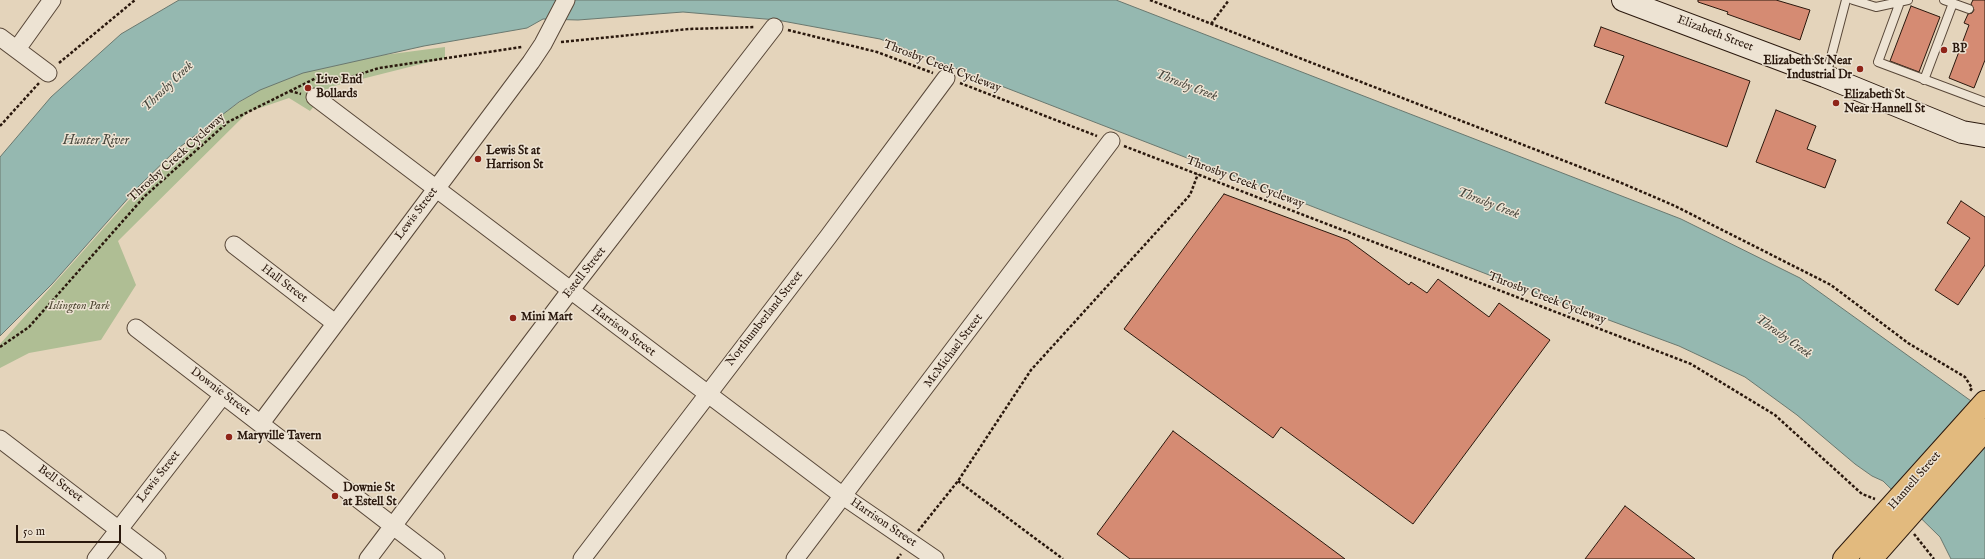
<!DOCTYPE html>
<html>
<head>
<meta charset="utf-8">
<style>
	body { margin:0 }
	#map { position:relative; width:1985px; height:559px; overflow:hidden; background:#e4d4bb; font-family:"IM FELL English",serif }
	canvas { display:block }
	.scale { position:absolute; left:16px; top:525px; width:105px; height:18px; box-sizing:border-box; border:2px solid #2a180d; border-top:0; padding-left:5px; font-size:12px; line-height:14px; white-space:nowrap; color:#2a180d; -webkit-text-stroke:3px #ede3d3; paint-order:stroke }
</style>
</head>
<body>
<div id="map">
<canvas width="1985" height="559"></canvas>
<div class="scale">50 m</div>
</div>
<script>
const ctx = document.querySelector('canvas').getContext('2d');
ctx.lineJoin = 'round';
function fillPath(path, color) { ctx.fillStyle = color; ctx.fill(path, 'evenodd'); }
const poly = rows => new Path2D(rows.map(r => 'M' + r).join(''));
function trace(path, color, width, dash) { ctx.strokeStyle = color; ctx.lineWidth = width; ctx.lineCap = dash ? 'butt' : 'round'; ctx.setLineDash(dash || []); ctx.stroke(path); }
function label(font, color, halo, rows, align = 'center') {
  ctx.font = font + ' "IM FELL English",serif'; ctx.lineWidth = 3; ctx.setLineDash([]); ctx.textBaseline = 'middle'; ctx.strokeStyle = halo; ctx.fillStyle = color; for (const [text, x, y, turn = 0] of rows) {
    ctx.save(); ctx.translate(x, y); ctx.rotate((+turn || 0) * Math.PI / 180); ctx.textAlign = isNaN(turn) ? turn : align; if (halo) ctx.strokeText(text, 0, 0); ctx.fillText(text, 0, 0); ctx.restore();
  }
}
const green = poly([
	[445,47,445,58,330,87,310,111,289,98,248,112,118,241,136,285,101,340,29,353,0,368,0,344,128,201,219,116,267,84,322,64,330,67,361,58]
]);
const water = poly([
	[179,0,1116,0,1681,219,1800,278,1985,411,1985,559,1951,559,1940,537,1883,481,1872,476,1855,464,1797,415,1745,377,1679,346,1533,292,880,39,777,20,683,12,578,20,543,19,527,28,424,46,303,73,260,90,239,102,176,150,139,186,52,284,0,336,0,157,51,97,121,34,179,0]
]);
const building = poly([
	[1698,0,1776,0,1810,10,1800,40,1727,14,1728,12,1698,2,1698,0],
	[1973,0,1985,0,1985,60,1974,88,1949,78,1969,25,1964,23,1968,14,1972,13,1974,10,1971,4,1973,0],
	[1911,6,1940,17,1919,72,1890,61,1911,6],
	[1601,27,1750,81,1727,147,1605,103,1624,56,1594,46,1601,27],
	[1776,110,1816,126,1807,149,1836,160,1825,188,1756,162,1776,110],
	[1224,194,1348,240,1409,285,1411,282,1427,293,1438,279,1489,317,1499,303,1550,340,1413,524,1281,427,1273,438,1124,329,1224,194],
	[1961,201,1985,217,1985,265,1958,305,1935,290,1970,238,1947,223,1961,201],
	[1173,431,1345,559,1130,559,1097,534,1173,431],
	[1625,506,1695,559,1585,559,1625,506]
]);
const path = poly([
	[1150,0,1624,184,1675,206,1831,285,1908,343,1965,377,1972,388,1970,391],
	[1211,24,1229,0],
	[788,30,877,52,933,73],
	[561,42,689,29,755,27],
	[59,63,135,0],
	[960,83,1097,136],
	[290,91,301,94],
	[0,126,39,83],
	[1124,146,1691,364,1775,415,1862,494,1875,499],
	[0,347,29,327,145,196,228,122,316,78,351,77,379,68,522,47],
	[958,481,1063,559],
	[918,531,958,481,1031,370,1190,195,1198,174],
	[1914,534,1934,559],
	[897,559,901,554]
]);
const lane = poly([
	[1853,0,1876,7,1908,0],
	[1944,0,1969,9],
	[1900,2,1878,62,1985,102],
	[1826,76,1846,0],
	[1924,80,1953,3]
]);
const street = poly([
	[0,37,48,73],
	[17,49,52,0],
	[315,97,843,496,935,559],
	[234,245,335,323],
	[136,328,436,559],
	[261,423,531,62,543,44,566,0],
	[0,439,157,559],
	[96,559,223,395],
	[368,559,570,291,774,27],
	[582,559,828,237,946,78],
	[795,559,1111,141]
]);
const secondary = poly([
	[1623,0,1825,76,1962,132,1985,136]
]);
const highway = poly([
	[1844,559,1985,402],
	[1871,559,1985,430]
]);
const markers = [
	[1944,50,4,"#8f2418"],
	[1860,69,4,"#8f2418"],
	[308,88,4,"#8f2418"],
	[1836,103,4,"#8f2418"],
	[478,159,4,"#8f2418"],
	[513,318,4,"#8f2418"],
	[229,437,4,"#8f2418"],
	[335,496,4,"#8f2418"]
];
const streetNames = [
	["Elizabeth Street",1715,34,21],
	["Throsby Creek Cycleway",942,67,21],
	["Throsby Creek Cycleway",177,158,-42],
	["Throsby Creek Cycleway",1245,183,21],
	["Lewis Street",417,214,-53],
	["Estell Street",585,273,-52],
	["Hall Street",284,284,37],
	["Throsby Creek Cycleway",1547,299,21],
	["Northumberland Street",765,319,-52],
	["Harrison Street",623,331,37],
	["McMichael Street",954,351,-53],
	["Downie Street",220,392,37],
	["Lewis Street",159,477,-52],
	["Hannell Street",1915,481,-49],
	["Bell Street",60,484,37],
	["Harrison Street",883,523,34]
];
const poiNames = [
	["BP",1952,50],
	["Elizabeth St Near",1852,62,"right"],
	["Industrial Dr",1852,76,"right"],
	["Live End",316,81],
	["Bollards",316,95],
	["Elizabeth St",1844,96],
	["Near Hannell St",1844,110],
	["Lewis St at",486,152],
	["Harrison St",486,166],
	["Mini Mart",521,318],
	["Maryville Tavern",237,437],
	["Downie St",343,489],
	["at Estell St",343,503]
];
const parkNames = [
	["Islington Park",79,307]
];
const waterNames = [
	["Throsby Creek",1186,86,21],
	["Throsby Creek",168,87,-44],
	["Hunter River",96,141],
	["Throsby Creek",1488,204,21],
	["Throsby Creek",1783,337,35]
];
fillPath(green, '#afbe94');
fillPath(water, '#95b8b0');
trace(water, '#6a786f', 1);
fillPath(building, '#d58b73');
trace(building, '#2a180d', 1);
trace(lane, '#584738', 10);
trace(street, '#584738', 19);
trace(secondary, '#2a180d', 24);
trace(highway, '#2a180d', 24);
trace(path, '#2a180d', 2.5, [3, 2]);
trace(lane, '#ede3d3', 8);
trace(street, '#ede3d3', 17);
trace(secondary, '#ede3d3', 22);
trace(highway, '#e2ba7e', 22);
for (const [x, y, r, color] of markers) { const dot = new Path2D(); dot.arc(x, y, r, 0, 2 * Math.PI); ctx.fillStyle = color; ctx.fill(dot); trace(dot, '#ede3d3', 1.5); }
label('12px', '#2a180d', '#ede3d3', streetNames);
label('bold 12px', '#2a180d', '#ede3d3', poiNames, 'left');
label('italic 12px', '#524a36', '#ede3d3', parkNames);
label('italic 13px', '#4a483e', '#ede3d3', waterNames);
</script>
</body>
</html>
